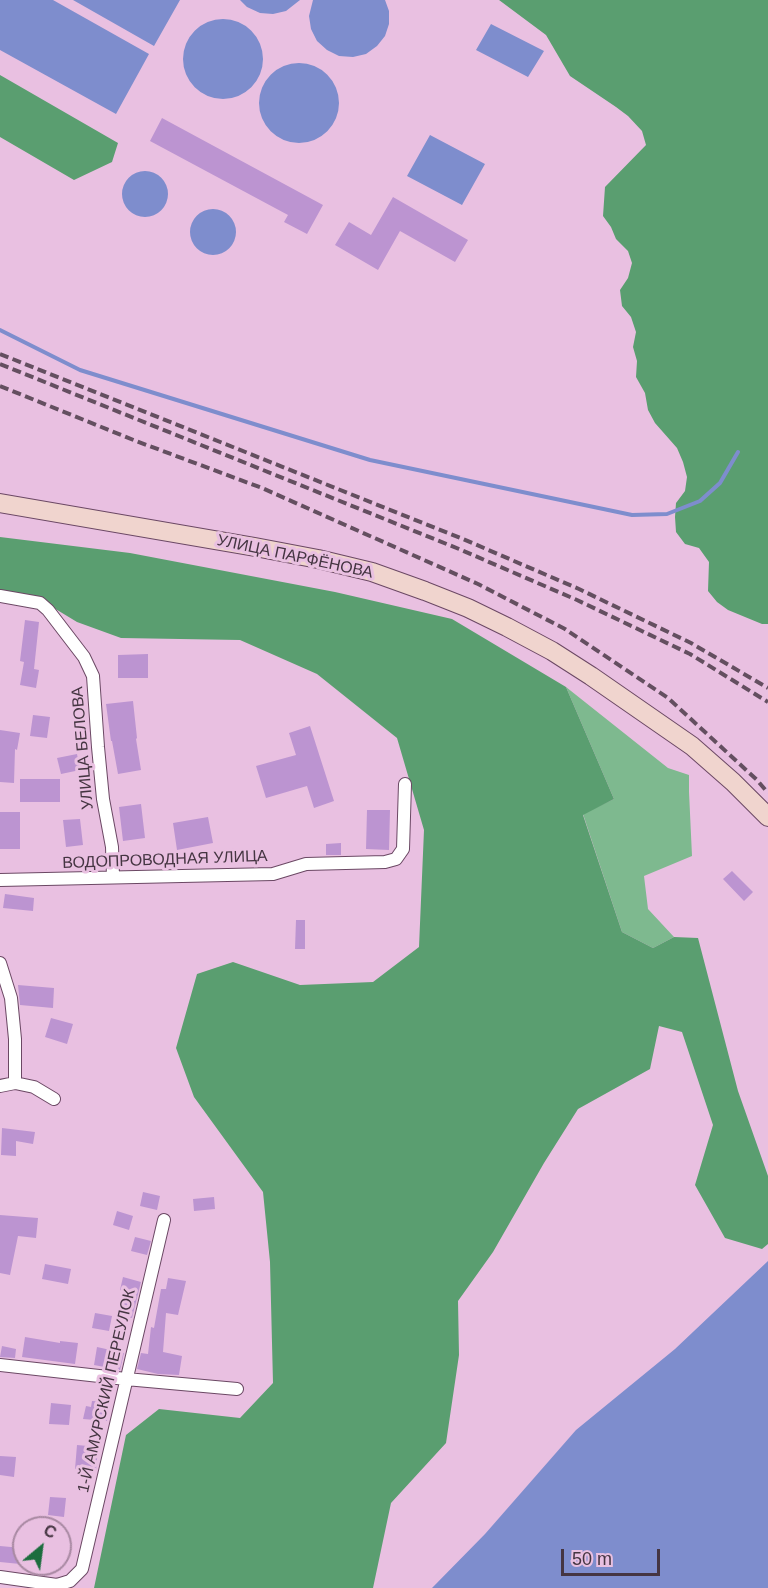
<!DOCTYPE html>
<html>
<head>
<meta charset="utf-8">
<style>
	body { margin:0 }
	#map { position:relative; width:768px; height:1588px; overflow:hidden; background:#e9c0e1; font-family:Helvetica,sans-serif }
	canvas { display:block }
	.north { position:absolute; left:12px; top:1516px; width:60px; height:60px; box-sizing:border-box; background:#e9c0e1; border:2px solid #a788a1; border-radius:50%; rotate:29deg; font-size:16px; font-weight:700; line-height:24px; text-align:center; color:#453542 }
	.north::after { content:''; display:block; margin:auto; width:21px; height:27px; background:#1c6d3e; clip-path:polygon(50% 0,100% 100%,50% 72%,0 100%) }
	.scale { position:absolute; left:561px; top:1549px; width:99px; height:27px; box-sizing:border-box; border:3px solid #453542; border-top:0; padding-left:8px; font-size:18px; line-height:21px; white-space:nowrap; color:#453542; -webkit-text-stroke:4px #e9c0e1; paint-order:stroke }
</style>
</head>
<body>
<div id="map">
<canvas width="768" height="1588"></canvas>
<div class="north">С</div>
<div class="scale">50 m</div>
</div>
<script>
const ctx = document.querySelector('canvas').getContext('2d');
ctx.lineJoin = 'round';
function fillPath(path, color) { ctx.fillStyle = color; ctx.fill(path, 'evenodd'); }
const poly = rows => new Path2D(rows.map(r => 'M' + r).join(''));
function trace(path, color, width, dash) { ctx.strokeStyle = color; ctx.lineWidth = width; ctx.lineCap = dash ? 'butt' : 'round'; ctx.setLineDash(dash || []); ctx.stroke(path); }
function label(font, color, halo, rows, align = 'center') {
  ctx.font = font + ' Helvetica,sans-serif'; ctx.lineWidth = 6; ctx.setLineDash([]); ctx.textBaseline = 'middle'; ctx.strokeStyle = halo; ctx.fillStyle = color; for (const [text, x, y, turn = 0] of rows) {
    ctx.save(); ctx.translate(x, y); ctx.rotate((+turn || 0) * Math.PI / 180); ctx.textAlign = isNaN(turn) ? turn : align; if (halo) ctx.strokeText(text, 0, 0); ctx.fillText(text, 0, 0); ctx.restore();
  }
}
const green = poly([
	[566,687,668,768,689,775,689,792,692,856,644,876,648,909,674,937,653,948,622,932,583,814,614,799]
]);
const forest = poly([
	[499,0,768,0,768,624,762,624,728,610,717,602,708,591,709,562,699,548,685,544,676,532,675,517,676,503,685,491,687,477,683,462,677,448,655,423,648,410,645,393,636,377,637,361,633,347,636,332,631,317,622,306,620,290,628,278,632,263,628,251,616,239,611,227,603,216,605,187,646,145,642,131,628,116,616,107,570,76,546,35],
	[0,75,118,143,112,162,74,180,0,137],
	[0,537,130,553,335,592,452,619,566,687,614,799,583,815,622,932,653,948,674,937,698,938,738,1091,768,1176,768,1244,762,1249,725,1238,695,1185,713,1125,682,1032,659,1026,650,1069,578,1109,544,1163,493,1252,458,1301,459,1355,446,1443,391,1503,373,1588,94,1588,126,1435,159,1409,240,1418,273,1383,270,1262,263,1192,194,1097,176,1048,197,974,233,962,300,985,373,982,419,947,424,830,397,738,317,674,240,640,121,638,77,622,39,599,0,593]
]);
const water = poly([
	[0,0,53,0,149,54,116,114,0,50],
	[73,0,180,0,154,46],
	[240,0,300,0,286,11,273,14,260,13,247,7],
	[313,0,385,0,389,11,389,24,385,36,377,46,366,54,353,57,339,56,327,50,317,41,311,29,309,16],
	'183 59a40 40 0 1 1 80 0a40 40 0 1 1-80 0Z',
	[491,24,544,51,528,77,476,50],
	'259 103a40 40 0 1 1 80 0a40 40 0 1 1-80 0Z',
	[430,135,485,164,462,205,407,176],
	'122 194a23 23 0 1 1 46 0a23 23 0 1 1-46 0Z',
	'190 232a23 23 0 1 1 46 0a23 23 0 1 1-46 0Z',
	[768,1261,768,1588,432,1588,485,1534,576,1430,675,1349]
]);
const stream = poly([
	[0,330,80,370,370,460,632,515,667,514,700,501,720,483,738,452]
]);
const building = poly([
	[162,118,323,205,307,234,284,222,288,215,150,141],
	[393,197,468,240,455,262,400,231,378,270,335,245,349,222,371,235],
	[25,620,39,622,34,669,39,670,36,688,20,685,24,662,20,661],
	[148,654,148,678,118,678,118,655],
	[133,701,137,738,136,739,141,770,118,774,112,741,111,741,106,704],
	[33,715,50,717,47,738,30,736],
	[310,726,334,801,314,808,307,786,266,798,256,766,296,755,289,733],
	[0,730,20,733,17,750,15,749,14,783,0,782],
	[77,754,80,770,61,774,57,758],
	[20,779,60,779,60,802,20,802],
	[141,804,145,838,123,841,119,807],
	[367,810,390,810,389,850,366,849],
	[0,812,20,812,20,849,0,849],
	[208,817,213,843,177,850,173,823],
	[80,819,83,845,66,847,63,820],
	[341,843,341,855,326,855,326,844],
	[732,871,753,892,744,901,723,879],
	[5,894,34,898,33,911,3,908],
	[296,920,305,920,305,949,295,949],
	[18,985,54,988,53,1008,20,1005],
	[51,1018,73,1024,67,1044,45,1037],
	[2,1128,35,1132,33,1144,16,1141,16,1156,1,1155],
	[143,1192,160,1196,157,1210,140,1206],
	[214,1197,215,1209,194,1211,193,1199],
	[117,1211,133,1216,129,1230,113,1225],
	[0,1215,38,1218,36,1238,18,1236,10,1275,0,1273],
	[135,1237,151,1241,147,1255,131,1251],
	[45,1264,71,1269,68,1284,42,1279],
	[123,1277,141,1282,132,1318,119,1314,125,1292,120,1290],
	[168,1278,186,1281,178,1315,166,1313,163,1352,182,1356,179,1375,158,1374,137,1369,141,1353,148,1354,151,1327,154,1328,161,1289,166,1289],
	[95,1313,112,1316,109,1331,92,1328],
	[25,1337,60,1343,60,1341,78,1343,75,1364,22,1357],
	[2,1346,16,1349,15,1358,0,1357],
	[97,1347,124,1353,120,1370,94,1365],
	[92,1401,108,1402,107,1421,83,1419,86,1406,91,1407],
	[51,1403,71,1405,69,1425,49,1424],
	[77,1445,98,1447,96,1471,75,1469],
	[0,1456,16,1457,14,1477,0,1475],
	[50,1497,66,1498,64,1517,48,1515],
	[0,1546,22,1548,20,1564,0,1562]
]);
const street = poly([
	[0,596,40,603,48,610,84,657,93,676,98,747,103,799,112,847,113,877],
	[0,880,273,874,306,864,385,862,396,859,403,849,405,784],
	[0,963,11,998,15,1039,15,1083],
	[0,1086,15,1083,34,1087,54,1099],
	[0,1365,126,1379,237,1389],
	[0,1577,57,1585,70,1581,82,1569,164,1220]
]);
const secondary = poly([
	[0,503,255,547,318,559,372,572,425,591,468,608,507,627,552,651,591,676,692,746,733,782,768,817]
]);
const rail = poly([
	[0,354,463,539,579,589,691,643,768,688],
	[0,364,459,549,577,600,690,654,768,702],
	[0,386,136,441,262,488,478,584,565,629,668,698,757,780,768,793]
]);
const streetNames = [
	["УЛИЦА ПАРФЁНОВА",295,557,12],
	["УЛИЦА БЕЛОВА",83,748,-95],
	["ВОДОПРОВОДНАЯ УЛИЦА",165,860,-2],
	["1-Й АМУРСКИЙ ПЕРЕУЛОК",107,1391,-77]
];
fillPath(green, '#7eb98f');
fillPath(forest, '#5a9e70');
fillPath(water, '#7e8dcd');
trace(stream, '#7e8dcd', 4);
fillPath(building, '#bc94d1');
trace(street, '#6b4864', 14);
trace(secondary, '#6b4864', 20);
trace(street, '#fff', 12);
trace(secondary, '#f0d4ce', 18);
trace(rail, '#644f60', 4, [9, 4.5]);
label('16px', '#453542', '#e9c0e1', streetNames);
</script>
</body>
</html>
